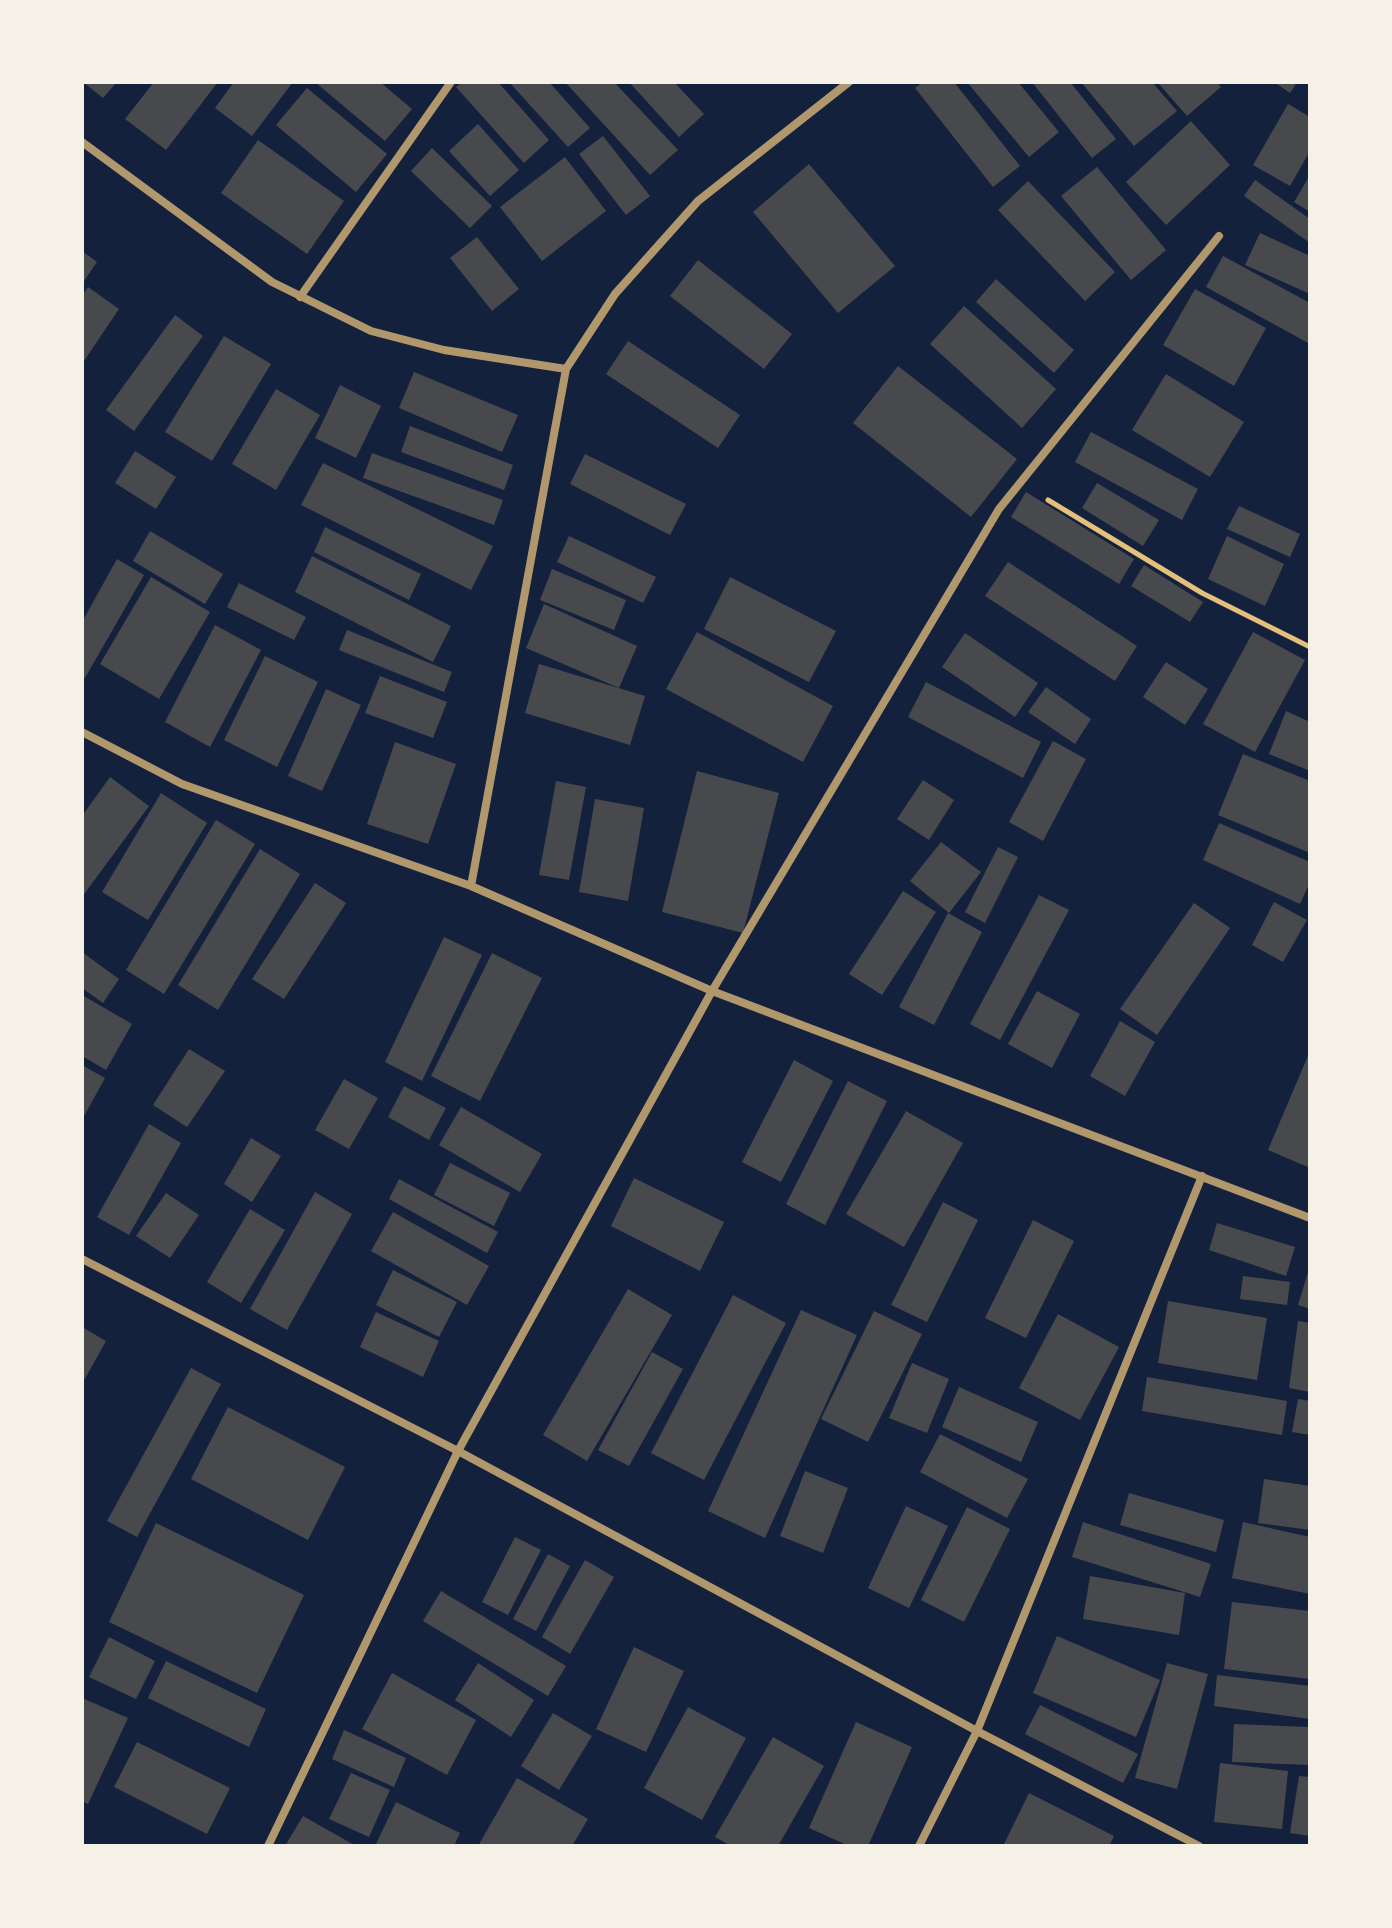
<!DOCTYPE html>
<html>
<head>
<meta charset="utf-8">
<style>
	body { margin:0 }
	#map { position:relative; width:1392px; height:1928px; overflow:hidden; background:#14213d; font-family:"Noto Sans",sans-serif }
	canvas { display:block }
	.frame { position:absolute; inset:0; border:84px solid #f6f1e7; pointer-events:none }
</style>
</head>
<body>
<div id="map">
<canvas width="1392" height="1928"></canvas>
<div class="frame"></div>
</div>
<script>
const ctx = document.querySelector('canvas').getContext('2d');
ctx.lineJoin = 'round';
function fillPath(path, color) { ctx.fillStyle = color; ctx.fill(path, 'evenodd'); }
const poly = rows => new Path2D(rows.map(r => 'M' + r).join(''));
function trace(path, color, width, dash) { ctx.strokeStyle = color; ctx.lineWidth = width; ctx.lineCap = dash ? 'butt' : 'round'; ctx.setLineDash(dash || []); ctx.stroke(path); }
const building = poly([
	[83,82,117,82,103,98],
	[154,82,218,82,166,150,125,119],
	[234,82,293,82,252,136,215,108],
	[315,82,380,82,412,109,385,141],
	[462,82,498,82,549,140,524,163,456,87],
	[509,82,549,82,590,128,568,147],
	[565,82,614,82,678,150,650,175],
	[629,82,674,82,704,114,679,137],
	[923,82,954,82,1020,166,993,187,915,88],
	[967,82,1018,82,1059,132,1029,157],
	[1032,82,1070,82,1116,139,1092,158],
	[1081,82,1152,82,1177,111,1134,146],
	[1161,82,1217,82,1221,87,1187,116,1159,84],
	[1274,82,1297,82,1290,93],
	[307,88,387,154,356,192,276,125],
	[1288,104,1310,117,1310,151,1290,186,1253,165],
	[1191,121,1230,165,1166,225,1126,182],
	[478,124,519,170,490,196,449,151],
	[603,136,650,196,626,215,579,154],
	[258,140,344,201,307,254,221,193],
	[432,148,492,206,470,228,411,171],
	[565,157,606,211,542,261,500,207],
	[809,164,895,266,838,313,753,212],
	[1097,167,1166,250,1131,280,1061,196],
	[1310,175,1310,212,1294,202],
	[1255,180,1310,219,1310,243,1244,196],
	[1028,181,1115,272,1085,301,998,210],
	[1260,233,1310,256,1310,294,1245,265],
	[477,237,519,289,492,311,450,258],
	[82,251,97,262,82,284],
	[1223,256,1310,303,1310,344,1206,287],
	[698,260,792,334,764,369,670,296],
	[996,279,1074,350,1054,373,976,302],
	[88,287,119,309,82,364,82,296],
	[1195,289,1266,328,1234,386,1163,345],
	[964,306,1056,389,1022,428,930,344],
	[175,315,203,336,134,431,106,410],
	[224,336,271,364,212,461,165,432],
	[628,341,740,415,718,448,606,374],
	[898,366,1017,459,971,517,853,423],
	[414,372,518,415,502,452,399,408],
	[1166,374,1244,422,1210,477,1132,430],
	[340,385,381,406,356,458,315,438],
	[276,389,320,415,276,490,232,464],
	[410,426,513,465,504,490,401,452],
	[1091,432,1198,489,1182,520,1075,462],
	[135,451,176,477,156,509,115,483],
	[372,453,503,500,494,525,363,478],
	[585,454,686,504,670,535,570,484],
	[323,463,493,546,471,590,301,505],
	[1097,483,1159,520,1143,546,1082,508],
	[1026,492,1134,559,1119,584,1011,517],
	[1239,506,1300,534,1290,557,1227,529],
	[325,527,421,574,409,600,314,552],
	[150,531,223,574,205,604,133,561],
	[569,536,656,577,643,603,557,562],
	[1227,536,1284,564,1265,606,1208,579],
	[312,556,451,626,433,662,295,592],
	[117,559,144,575,85,678,82,677,82,622],
	[1008,562,1137,646,1115,681,985,596],
	[1144,565,1203,602,1190,622,1131,586],
	[552,569,626,600,614,630,540,600],
	[151,577,210,612,159,699,100,664],
	[730,577,836,631,809,682,704,629],
	[239,583,306,617,294,640,227,607],
	[544,604,637,646,619,688,526,648],
	[215,625,261,650,210,747,165,722],
	[347,630,452,672,444,692,339,650],
	[697,632,833,706,803,762,666,689],
	[1253,632,1305,660,1255,752,1203,724],
	[965,633,1038,683,1015,717,942,667],
	[265,656,318,682,277,767,224,740],
	[1166,662,1208,689,1185,725,1143,697],
	[539,664,645,696,630,745,525,713],
	[380,676,447,702,433,738,365,713],
	[926,682,1041,742,1023,778,908,717],
	[1046,687,1091,719,1075,744,1028,712],
	[326,689,361,705,322,791,288,776],
	[1286,711,1310,722,1310,771,1269,754],
	[1053,741,1086,759,1043,841,1009,822],
	[395,742,456,764,428,844,367,824],
	[1243,754,1310,781,1310,853,1218,815],
	[697,771,779,793,743,933,662,912],
	[110,777,149,806,82,897,82,816],
	[923,780,954,800,929,840,897,819],
	[556,781,586,787,569,880,539,875],
	[161,793,207,823,148,920,102,892],
	[595,799,644,808,628,901,579,892],
	[216,820,255,844,164,994,126,970],
	[1219,823,1310,862,1310,882,1300,904,1203,860],
	[941,842,981,872,949,913,910,881],
	[998,847,1018,857,985,923,965,912],
	[260,849,300,874,218,1010,178,985],
	[315,883,346,903,284,999,252,979],
	[903,891,936,912,882,995,849,974],
	[1039,895,1069,910,1000,1040,970,1024],
	[1274,902,1307,920,1283,962,1252,945],
	[1194,903,1230,928,1157,1035,1120,1009],
	[948,913,982,932,934,1025,899,1007],
	[444,937,482,955,422,1081,385,1062],
	[82,952,119,979,103,1003,82,988],
	[492,953,542,978,480,1101,431,1076],
	[1037,991,1080,1014,1052,1068,1008,1044],
	[82,995,132,1024,106,1070,82,1056],
	[1120,1021,1155,1042,1125,1096,1090,1076],
	[189,1049,225,1071,187,1127,153,1105],
	[1310,1051,1310,1168,1268,1150],
	[794,1060,833,1081,781,1182,742,1162],
	[82,1065,105,1078,82,1120],
	[344,1079,378,1098,349,1149,315,1130],
	[848,1081,887,1101,825,1225,786,1204],
	[404,1086,446,1108,429,1140,388,1117],
	[461,1107,542,1154,520,1192,439,1145],
	[906,1111,963,1143,904,1247,846,1214],
	[149,1124,181,1143,129,1235,97,1217],
	[251,1138,281,1156,252,1202,224,1184],
	[450,1163,510,1193,494,1226,434,1195],
	[634,1178,724,1222,700,1271,611,1226],
	[399,1179,498,1232,487,1253,389,1199],
	[315,1192,352,1214,287,1330,250,1309],
	[166,1193,199,1215,170,1258,136,1236],
	[943,1202,978,1220,927,1322,891,1305],
	[250,1209,285,1230,241,1303,207,1282],
	[393,1212,489,1266,467,1305,371,1251],
	[1033,1220,1074,1241,1026,1338,985,1318],
	[1217,1223,1295,1247,1286,1276,1209,1250],
	[1309,1269,1310,1269,1310,1309,1298,1305],
	[393,1270,457,1302,439,1337,376,1305],
	[1243,1276,1290,1282,1287,1305,1240,1299],
	[628,1289,672,1315,587,1461,543,1435],
	[733,1295,786,1323,704,1480,651,1453],
	[1168,1301,1267,1318,1257,1380,1158,1363],
	[801,1310,857,1335,765,1538,708,1511],
	[874,1311,922,1334,868,1442,821,1419],
	[376,1312,439,1341,423,1377,360,1347],
	[1058,1314,1119,1347,1080,1420,1019,1388],
	[1298,1321,1310,1323,1310,1392,1289,1388],
	[82,1327,106,1341,82,1384],
	[652,1352,683,1369,629,1466,598,1450],
	[912,1363,949,1379,927,1433,889,1418],
	[191,1368,221,1384,137,1537,107,1521],
	[1147,1377,1287,1401,1282,1435,1142,1411],
	[959,1387,1038,1422,1021,1462,942,1427],
	[1298,1399,1310,1401,1310,1435,1292,1432],
	[228,1407,345,1467,308,1540,191,1479],
	[940,1434,1028,1479,1007,1518,920,1472],
	[805,1471,848,1488,823,1553,780,1536],
	[1264,1479,1310,1486,1310,1530,1258,1523],
	[1129,1493,1224,1520,1216,1552,1120,1525],
	[906,1506,948,1526,909,1608,868,1588],
	[967,1507,1010,1529,964,1622,921,1600],
	[1083,1522,1211,1564,1200,1597,1072,1557],
	[1243,1522,1310,1537,1310,1594,1232,1578],
	[156,1523,304,1595,257,1693,109,1622],
	[515,1537,541,1550,508,1615,482,1602],
	[548,1554,570,1566,536,1631,513,1619],
	[585,1560,614,1577,570,1654,542,1637],
	[1090,1576,1185,1593,1179,1635,1083,1619],
	[441,1591,566,1666,548,1696,423,1621],
	[1232,1602,1310,1611,1310,1679,1224,1669],
	[1057,1636,1160,1680,1136,1737,1033,1693],
	[109,1637,155,1661,136,1699,89,1677],
	[634,1647,684,1671,646,1752,596,1729],
	[166,1661,266,1709,249,1747,148,1698],
	[478,1663,534,1700,511,1737,455,1700],
	[1167,1663,1208,1674,1177,1789,1135,1778],
	[392,1673,476,1720,447,1775,362,1729],
	[1217,1675,1310,1686,1310,1719,1214,1706],
	[82,1698,128,1718,88,1804,82,1801],
	[1040,1705,1138,1754,1123,1783,1025,1734],
	[688,1707,746,1738,702,1820,644,1788],
	[553,1713,592,1736,559,1790,521,1766],
	[856,1722,912,1747,868,1846,849,1846,809,1828],
	[1234,1724,1310,1727,1310,1765,1232,1762],
	[344,1730,406,1758,394,1787,332,1759],
	[773,1737,824,1766,778,1846,731,1846,715,1837],
	[137,1742,230,1788,207,1834,114,1787],
	[1220,1763,1288,1771,1282,1829,1214,1822],
	[351,1773,390,1790,369,1837,329,1819],
	[1299,1776,1310,1777,1310,1836,1290,1833],
	[517,1778,588,1819,572,1846,478,1846],
	[1029,1793,1114,1836,1109,1846,1003,1846],
	[396,1802,460,1833,454,1846,375,1846],
	[303,1816,356,1846,285,1846]
]);
const path = poly([
	[1048,500,1202,593,1310,647]
]);
const minor = poly([
	[82,142,272,282,371,331,444,350,566,369],
	[300,297,451,82],
	[82,732,182,784,471,886,712,991,1310,1218],
	[471,886,566,369,615,294,698,201,849,82],
	[82,1259,458,1451,977,1731,1199,1846],
	[268,1846,458,1451,712,991,999,509,1219,236],
	[919,1846,977,1731,1202,1176]
]);
fillPath(building, '#48494c');
trace(path, '#e5c07b', 5);
trace(minor, '#b1986c', 8);
</script>
</body>
</html>
